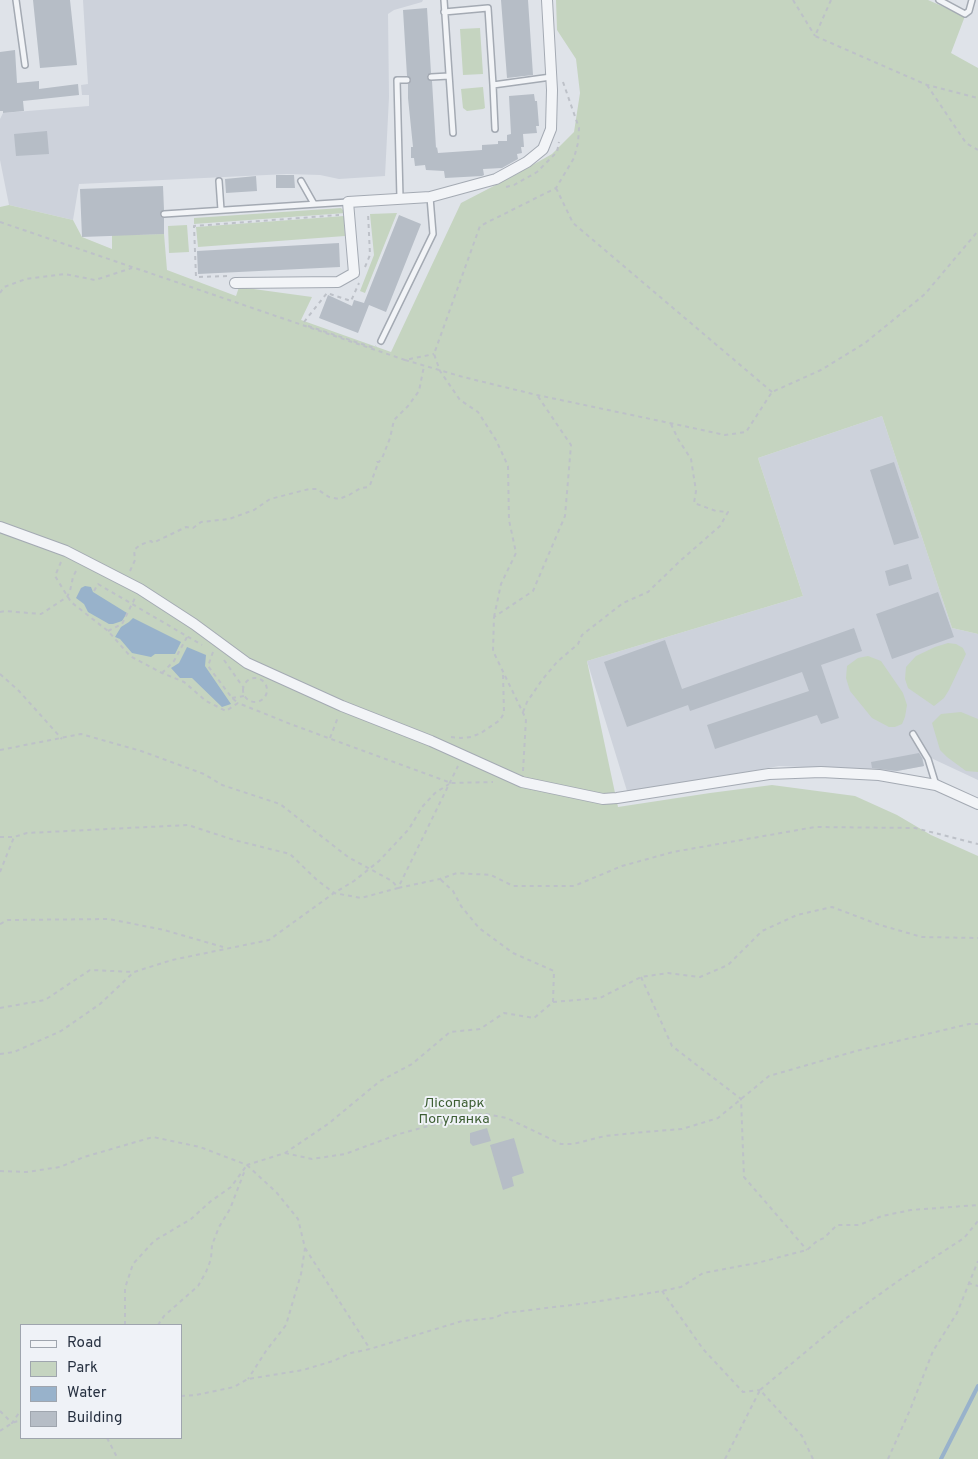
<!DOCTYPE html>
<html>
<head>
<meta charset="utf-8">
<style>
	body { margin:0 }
	#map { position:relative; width:978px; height:1459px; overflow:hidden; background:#dfe3e9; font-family:Overpass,sans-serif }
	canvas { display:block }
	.legend { position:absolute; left:20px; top:1324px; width:162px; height:115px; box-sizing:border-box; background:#eff2f7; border:1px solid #9fa5ae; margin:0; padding:6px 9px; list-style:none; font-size:15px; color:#273141 }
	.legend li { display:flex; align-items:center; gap:10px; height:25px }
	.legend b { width:25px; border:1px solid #9fa5ae }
</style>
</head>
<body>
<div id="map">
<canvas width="978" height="1459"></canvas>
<ul class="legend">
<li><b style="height:6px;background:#f2f4f7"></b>Road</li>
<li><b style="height:14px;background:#c5d4c0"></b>Park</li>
<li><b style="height:14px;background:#98b2cb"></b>Water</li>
<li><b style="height:14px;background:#b6bdc6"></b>Building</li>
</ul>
</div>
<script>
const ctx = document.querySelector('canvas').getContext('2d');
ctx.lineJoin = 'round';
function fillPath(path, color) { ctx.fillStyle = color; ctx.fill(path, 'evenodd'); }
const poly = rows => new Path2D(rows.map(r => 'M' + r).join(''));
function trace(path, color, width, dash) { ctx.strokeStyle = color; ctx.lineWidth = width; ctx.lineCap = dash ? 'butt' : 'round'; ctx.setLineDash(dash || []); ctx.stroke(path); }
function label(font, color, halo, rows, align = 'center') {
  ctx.font = font + ' Overpass,sans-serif'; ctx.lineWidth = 4; ctx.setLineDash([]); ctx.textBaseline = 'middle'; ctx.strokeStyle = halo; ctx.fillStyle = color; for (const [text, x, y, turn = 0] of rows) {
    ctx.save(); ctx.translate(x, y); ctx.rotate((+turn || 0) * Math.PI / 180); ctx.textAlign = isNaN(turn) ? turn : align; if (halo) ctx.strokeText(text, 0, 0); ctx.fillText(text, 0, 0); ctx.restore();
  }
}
const built = poly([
	[83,0,423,0,422,2,394,10,388,14,389,97,385,176,339,179,320,175,287,174,79,184,73,220,9,205,0,160,0,119,3,113,89,106,89,95,82,95,81,85,88,84],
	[882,416,952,628,978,634,978,780,931,758,923,759,924,766,887,773,873,770,779,766,710,779,627,791,587,661,803,596,758,458]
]);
const green = poly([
	[556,0,928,0,965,16,951,53,978,68,978,634,952,628,882,416,758,458,803,596,587,661,618,807,710,793,772,785,855,796,897,815,931,835,978,856,978,1459,0,1459,0,207,9,205,73,220,82,237,112,249,112,235,164,234,167,270,236,296,239,287,312,297,301,320,391,352,461,203,513,176,552,154,574,132,580,93,576,59,557,30],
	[21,1325,181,1325,181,1438,21,1438],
	[480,28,483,74,463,75,460,29],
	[483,87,485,108,483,109,467,111,463,108,461,89],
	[341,208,346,213,194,224,194,218],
	[397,213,365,293,360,291,374,255,370,214],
	[344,216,345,236,198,247,196,227],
	[187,225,189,252,169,253,168,226],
	[948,643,956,644,963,648,966,654,949,690,944,698,934,706,908,688,905,679,906,667,916,656,935,647],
	[868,656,881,661,903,693,907,705,905,717,902,724,895,727,889,727,872,718,850,691,846,678,847,666,858,658],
	[961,712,978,719,978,772,966,771,947,757,940,750,932,723,941,714]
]);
const water = poly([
	[85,586,91,587,93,592,127,613,122,621,113,624,109,624,88,612,84,604,76,598,81,588],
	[133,618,181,642,175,654,155,654,151,657,132,653,120,639,115,637,121,627,129,622],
	[187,647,206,655,205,666,231,704,222,707,192,678,180,678,171,668,179,663]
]);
const stream = poly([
	[941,1459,978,1386]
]);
const building = poly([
	[33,0,70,0,77,65,40,68],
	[501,0,528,0,533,75,507,78],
	[427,8,431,73,427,75,427,78,432,81,436,148,437,147,438,153,482,150,482,145,498,144,498,141,507,141,507,135,511,134,509,96,534,94,535,101,537,101,539,126,536,126,537,133,523,134,524,147,521,147,522,153,517,154,518,159,502,168,483,169,484,175,482,176,445,178,444,171,426,170,425,165,415,166,414,158,411,158,411,147,413,147,408,98,408,84,411,80,407,76,403,10],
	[15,50,17,83,39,81,39,89,78,84,79,95,23,101,24,111,3,113,3,111,0,111,0,52],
	[47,131,49,154,16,156,14,134],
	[276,175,294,175,295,188,276,188],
	[256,176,257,191,226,193,225,179],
	[163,186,164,210,160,214,161,217,164,218,164,234,82,237,80,189],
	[399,215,421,224,386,312,369,305,358,333,319,318,328,295,352,306,354,300,364,303],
	[339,243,340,267,198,274,197,251],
	[894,462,919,538,894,545,870,470],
	[908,564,912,579,889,586,885,571],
	[938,592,954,637,892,659,876,614],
	[854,628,862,651,821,665,839,718,821,724,817,715,715,749,707,725,809,691,802,672,690,711,688,705,627,727,604,662,665,640,682,689],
	[919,753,922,758,924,766,897,771,872,768,871,762],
	[487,1128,491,1141,473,1146,470,1143,470,1133],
	[514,1138,524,1173,512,1177,514,1186,503,1190,490,1145]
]);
const path = poly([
	[793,0,815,36],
	[831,0,815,36,927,85,978,98],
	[927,85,966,143,978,150],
	[506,187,514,185,537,172,557,152,559,142],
	[556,188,573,223,772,392],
	[0,222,405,360,434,354],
	[365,267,370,255,368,213],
	[227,276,196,277,194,226,339,215],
	[0,293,4,287,26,279,65,274,95,280,132,268],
	[304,322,327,293,351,301,359,283],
	[308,326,374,348,376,346],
	[405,360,463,377,537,395,679,425,725,435,746,432,772,392,821,370,865,343,925,294,978,231],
	[61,562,55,576,71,602,108,631,130,656,162,673,184,682,206,701,226,711,238,703,293,725,451,783,493,782],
	[130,571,135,560,134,550,140,545,151,541,153,543,186,527,193,528,201,522,229,519,254,510,270,499,309,489,317,489,329,497,339,499,349,495,361,488,368,487,370,485,377,466,377,462,379,462,383,456,390,438,394,420,408,406,419,391,424,366],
	[94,591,98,584,202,645],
	[0,612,5,611,41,614,67,597,70,591,73,577,77,569],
	[494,617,501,584,516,553,509,520,508,466,496,440,478,412,460,400,440,371,434,354,480,226,556,188,574,158,578,143,579,128,563,82],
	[108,631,122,624,135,598],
	[213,652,208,666,232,698,238,703],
	[224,660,243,687],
	[162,673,174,661,187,637],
	[0,674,19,691,62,739],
	'243 690a12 12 0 1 1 24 0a12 12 0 1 1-24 0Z',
	[232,698,244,696],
	[523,712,527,702,542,680,557,662,578,644,582,635,623,603,648,592,680,561,720,526,728,512,716,511,694,503,696,491,691,459,678,439,671,424],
	[451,737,461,738,471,737,481,733,500,720,504,713,503,673],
	[330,738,338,717],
	[0,750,81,734,141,751,204,774,222,785,280,804,348,857,392,881,398,888,440,879,457,873,491,875,513,886,574,886,622,866,673,852,815,827,915,828,978,844],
	[523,771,526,719,493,651,494,617,533,591,565,516,571,445,537,395],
	[0,837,14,837,27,833,188,825,234,840,290,854,317,880,334,893,361,898,398,888,458,766],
	[0,872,14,837],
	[0,924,8,920,109,919,164,930,223,947],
	[641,977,672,1046,741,1099,744,1177,807,1250],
	[553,1002,600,998,641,977,668,973,700,977,728,965,762,931,797,915,832,907,880,925,922,937,978,938],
	[0,1008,45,1000,90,970,134,972],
	[0,1054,14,1052,61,1031,100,1004,134,972,172,960,269,940,334,893,354,881,379,861,409,829,422,807,435,793,449,784],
	[285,1153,312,1159,345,1154,399,1134,469,1115,486,1114,507,1118,561,1144,573,1144,605,1136,644,1132,682,1129,718,1118,769,1076,856,1051,969,1024,978,1024],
	[247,1165,277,1193,298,1219,305,1248,301,1274,286,1325,266,1351,248,1379],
	[0,1171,27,1172,60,1167,84,1157,153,1137,200,1147,247,1165,285,1153,328,1124,380,1081,412,1064,450,1032,480,1029,504,1013,534,1018,553,1002,554,971,513,953,479,928,461,906,453,891,440,879],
	[305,1248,370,1349],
	[968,1283,978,1286],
	[662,1291,703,1349,743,1392,760,1390],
	[125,1325,125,1288,133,1264,154,1241,191,1219,211,1201,231,1187,247,1165],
	[158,1325,164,1316,198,1286,206,1272,211,1259,212,1245,219,1227,230,1209,245,1170],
	[181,1396,196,1395,234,1387,248,1379,303,1370,333,1361,351,1353,370,1349,462,1321,494,1318,505,1313,588,1303,662,1291,681,1287,703,1273,757,1263,807,1250,817,1241,824,1238,837,1225,859,1225,882,1216,911,1210,978,1205],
	[0,1411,12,1423,21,1410],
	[0,1431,12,1423,21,1420],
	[107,1438,118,1459],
	[725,1459,760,1390],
	[813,1459,802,1436,760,1390,845,1319,901,1279,964,1238,978,1221],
	[888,1459,910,1410,933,1351,957,1313,978,1261]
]);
const lane = poly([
	[16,0,25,65],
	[444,0,453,133],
	[939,0,965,14,969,11,972,0],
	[444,12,488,8,493,85],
	[431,77,449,76],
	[495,129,493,85,551,77],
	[219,181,221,210],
	[301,181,314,204],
	[400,198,397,80,407,80],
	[164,214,348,202],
	[381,341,433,234,430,197],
	[913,734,928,759,936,785]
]);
const street = poly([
	[235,283,338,282,354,273,348,202,430,197,496,179,527,162,543,149,551,129,552,90,547,0],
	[0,527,66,551,140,589,194,624,247,663,342,706,431,741,522,782,603,799,617,798,769,774,821,772,879,775,936,785,978,804]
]);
const parkNames = [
	["Лісопарк",454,1104],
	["Погулянка",454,1120]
];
fillPath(built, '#cdd2db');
fillPath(green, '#c5d4c0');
fillPath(water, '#98b2cb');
trace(stream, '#98b2cb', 4);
fillPath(building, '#b6bdc6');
trace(lane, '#a4aab3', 8);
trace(street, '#a4aab3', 12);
trace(path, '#bdc1c8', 2, [4, 4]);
trace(lane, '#f2f4f7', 5);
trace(street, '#f2f4f7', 10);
label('14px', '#3d5e33', '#eff2f7', parkNames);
</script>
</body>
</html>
